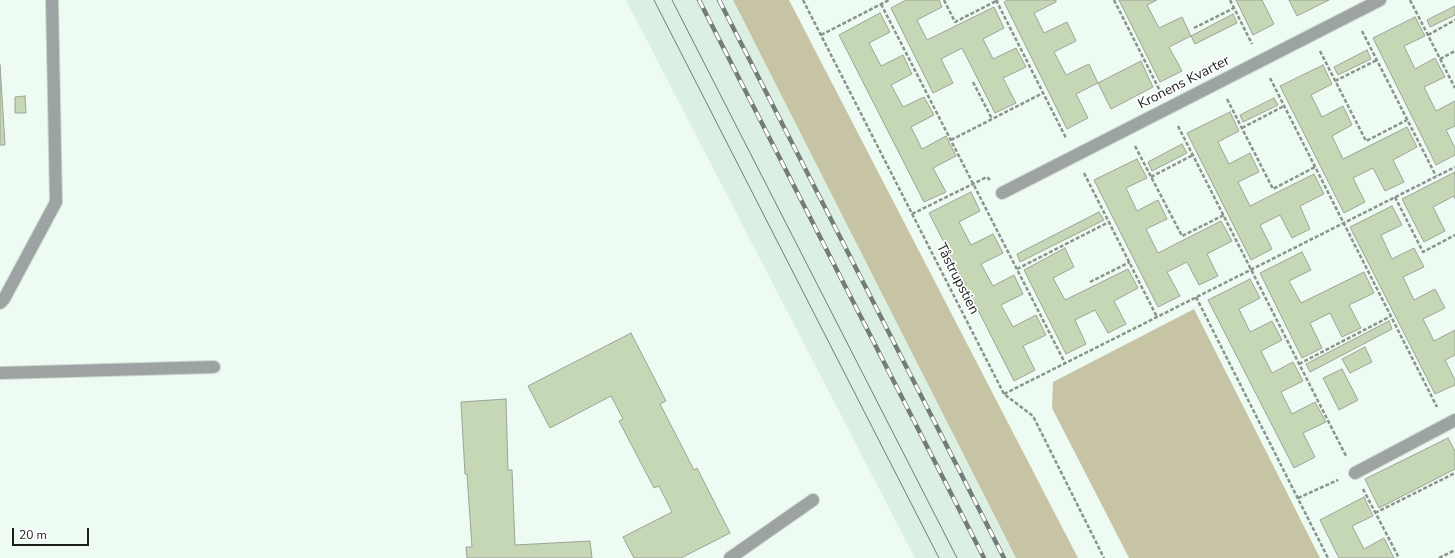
<!DOCTYPE html>
<html>
<head>
<meta charset="utf-8">
<style>
	body { margin:0 }
	#map { position:relative; width:1455px; height:558px; overflow:hidden; background:#edfbf2; font-family:"Nunito Sans",sans-serif }
	canvas { display:block }
	.scale { position:absolute; left:12px; top:528px; width:77px; height:18px; box-sizing:border-box; border:2px solid #1a1f1c; border-top:0; padding-left:5px; font-size:12px; line-height:14px; white-space:nowrap; color:#1a1f1c; -webkit-text-stroke:3px #fff; paint-order:stroke }
</style>
</head>
<body>
<div id="map">
<canvas width="1455" height="558"></canvas>
<div class="scale">20 m</div>
</div>
<script>
const ctx = document.querySelector('canvas').getContext('2d');
ctx.lineJoin = 'round';
function fillPath(path, color) { ctx.fillStyle = color; ctx.fill(path, 'evenodd'); }
const poly = rows => new Path2D(rows.map(r => 'M' + r).join(''));
function trace(path, color, width, dash) { ctx.strokeStyle = color; ctx.lineWidth = width; ctx.lineCap = dash ? 'butt' : 'round'; ctx.setLineDash(dash || []); ctx.stroke(path); }
function label(font, color, halo, rows, align = 'center') {
  ctx.font = font + ' "Nunito Sans",sans-serif'; ctx.lineWidth = 3.5; ctx.setLineDash([]); ctx.textBaseline = 'middle'; ctx.strokeStyle = halo; ctx.fillStyle = color; for (const [text, x, y, turn = 0] of rows) {
    ctx.save(); ctx.translate(x, y); ctx.rotate((+turn || 0) * Math.PI / 180); ctx.textAlign = isNaN(turn) ? turn : align; if (halo) ctx.strokeText(text, 0, 0); ctx.fillText(text, 0, 0); ctx.restore();
  }
}
const built = poly([
	[626,0,733,0,1016,558,915,558]
]);
const green = poly([
	[733,0,789,0,1078,558,1016,558],
	[1194,309,1320,558,1129,558,1052,408,1053,382]
]);
const building = poly([
	[906,0,939,0,942,7,917,20,927,40,994,7,1004,28,983,39,993,59,1016,48,1026,67,1003,78,1016,103,995,113,962,48,941,59,953,83,933,93,891,8,906,0],
	[1008,0,1056,0,1056,2,1034,13,1044,33,1067,22,1076,41,1054,52,1066,75,1089,64,1098,83,1076,94,1088,118,1067,129,1004,2,1008,0],
	[1119,0,1157,0,1147,5,1159,28,1182,17,1191,36,1169,47,1182,71,1160,82,1119,0],
	[1236,0,1262,0,1274,24,1253,35,1236,0],
	[1289,0,1329,0,1297,16,1289,0],
	[1455,6,1455,15,1430,27,1427,20,1455,6],
	[880,13,890,32,869,43,881,66,903,55,912,74,891,85,903,107,924,97,934,115,911,127,922,149,946,136,956,156,933,168,946,192,924,202,839,35,880,13],
	[1233,14,1237,23,1195,44,1191,36,1233,14],
	[1415,17,1425,36,1404,46,1415,69,1435,58,1445,77,1424,87,1436,111,1455,101,1455,126,1446,130,1455,148,1455,155,1436,165,1373,38,1415,17],
	[1367,50,1371,59,1338,75,1334,67,1367,50],
	[1141,61,1153,87,1111,109,1098,83,1141,61],
	[0,65,5,145,0,145,0,65],
	[1323,65,1332,84,1311,95,1322,117,1343,106,1352,125,1332,136,1343,159,1407,127,1417,147,1393,160,1404,182,1385,191,1373,168,1353,178,1365,202,1344,213,1280,86,1323,65],
	[25,96,26,113,15,113,15,97,25,96],
	[1274,98,1278,105,1243,122,1240,115,1274,98],
	[1230,112,1239,131,1218,142,1229,164,1250,153,1259,172,1238,182,1250,206,1314,174,1324,194,1300,206,1310,229,1292,238,1280,215,1260,225,1272,249,1251,260,1187,133,1230,112],
	[1182,144,1187,153,1152,171,1148,162,1182,144],
	[1137,159,1147,178,1126,188,1137,211,1158,200,1167,219,1146,229,1158,253,1221,221,1232,241,1207,254,1218,276,1199,285,1187,262,1167,272,1180,296,1158,307,1094,180,1137,159],
	[1455,172,1455,199,1454,196,1433,207,1445,231,1424,242,1402,199,1455,172],
	[971,192,980,211,959,222,971,245,993,234,1003,253,981,264,993,286,1014,275,1023,294,1001,305,1013,327,1036,315,1046,335,1023,346,1035,370,1014,381,929,213,971,192],
	[1392,206,1402,225,1381,235,1392,259,1414,248,1424,267,1403,277,1414,300,1435,289,1445,308,1423,319,1434,341,1455,330,1455,355,1445,360,1455,380,1455,385,1435,394,1350,227,1392,206],
	[1099,212,1104,220,1020,262,1017,254,1099,212],
	[1065,248,1074,267,1053,278,1065,300,1128,269,1138,288,1114,301,1126,324,1108,333,1095,310,1075,320,1086,344,1066,354,1024,270,1065,248],
	[1302,252,1311,270,1289,281,1301,303,1364,272,1374,293,1349,305,1361,328,1342,337,1330,313,1310,323,1322,348,1302,358,1260,273,1302,252],
	[1250,279,1260,298,1239,309,1250,332,1272,321,1282,340,1261,351,1272,373,1293,362,1303,381,1281,392,1292,414,1315,402,1326,422,1303,433,1315,457,1294,468,1208,300,1250,279],
	[1389,321,1392,329,1310,372,1306,364,1389,321],
	[631,333,666,401,660,404,694,470,697,468,730,533,681,558,634,558,623,537,672,512,659,486,654,488,619,421,623,419,611,396,550,428,528,386,631,333],
	[1365,347,1372,362,1350,373,1342,359,1365,347],
	[1342,369,1358,400,1339,410,1323,378,1342,369],
	[506,399,508,470,512,470,515,545,590,541,592,558,467,558,466,547,472,547,467,474,465,474,461,402,506,399],
	[1448,438,1455,451,1455,469,1379,508,1365,479,1448,438],
	[1364,497,1373,516,1352,526,1364,549,1384,538,1394,558,1339,558,1320,520,1364,497]
]);
const path = poly([
	[803,0,1004,394,1033,416,1104,558],
	[944,0,955,22,998,0],
	[996,0,1066,138],
	[1114,0,1160,91],
	[1230,0,1252,44],
	[1410,0,1455,88],
	[881,4,1065,363],
	[1194,28,1234,8],
	[1362,31,1436,176],
	[821,35,889,0],
	[1428,35,1455,20],
	[1320,51,1366,141,1407,120],
	[1440,59,1455,51],
	[1270,78,1437,407],
	[1335,81,1377,60],
	[973,82,992,119],
	[1227,99,1273,189,1315,167],
	[1178,126,1346,456],
	[1242,128,1284,106],
	[951,140,1043,93],
	[1135,146,1182,236,1224,215],
	[1084,173,1157,317],
	[1151,177,1193,155],
	[1395,197,1423,252,1455,235],
	[912,214,987,177,990,180],
	[1017,269,1109,222],
	[1090,282,1130,262],
	[1196,297,1328,558],
	[1299,364,1391,316],
	[1004,394,1455,167],
	[1363,489,1399,558],
	[1298,498,1338,480],
	[1375,513,1455,473],
	[1439,558,1455,550]
]);
const lane = poly([
	[0,303,4,299,56,202,52,0],
	[0,373,214,367],
	[730,558,813,500]
]);
const street = poly([
	[1002,193,1380,0],
	[1355,473,1455,420]
]);
const tram = poly([
	[654,0,939,558],
	[672,0,957,558]
]);
const rail = poly([
	[699,0,984,558],
	[719,0,1004,558]
]);
const streetNames = [
	["Kronens Kvarter",1184,83,-27],
	["Tåstrupstien",957,279,63]
];
fillPath(built, '#dbf0e3');
fillPath(green, '#c7c4a6');
fillPath(building, '#c6d7b6');
trace(building, '#9da397', 1);
trace(lane, '#cbd8d0', 14);
trace(street, '#cbd8d0', 14);
trace(path, '#8a948d', 2.5, [4, 2]);
trace(lane, '#9ca3a2', 12);
trace(street, '#9ca3a2', 12);
trace(tram, '#737c76', 1);
trace(rail, '#737c76', 4.5);
trace(rail, '#fff', 3, [9]);
label('14px', '#1a1f1c', '#fff', streetNames);
</script>
</body>
</html>
